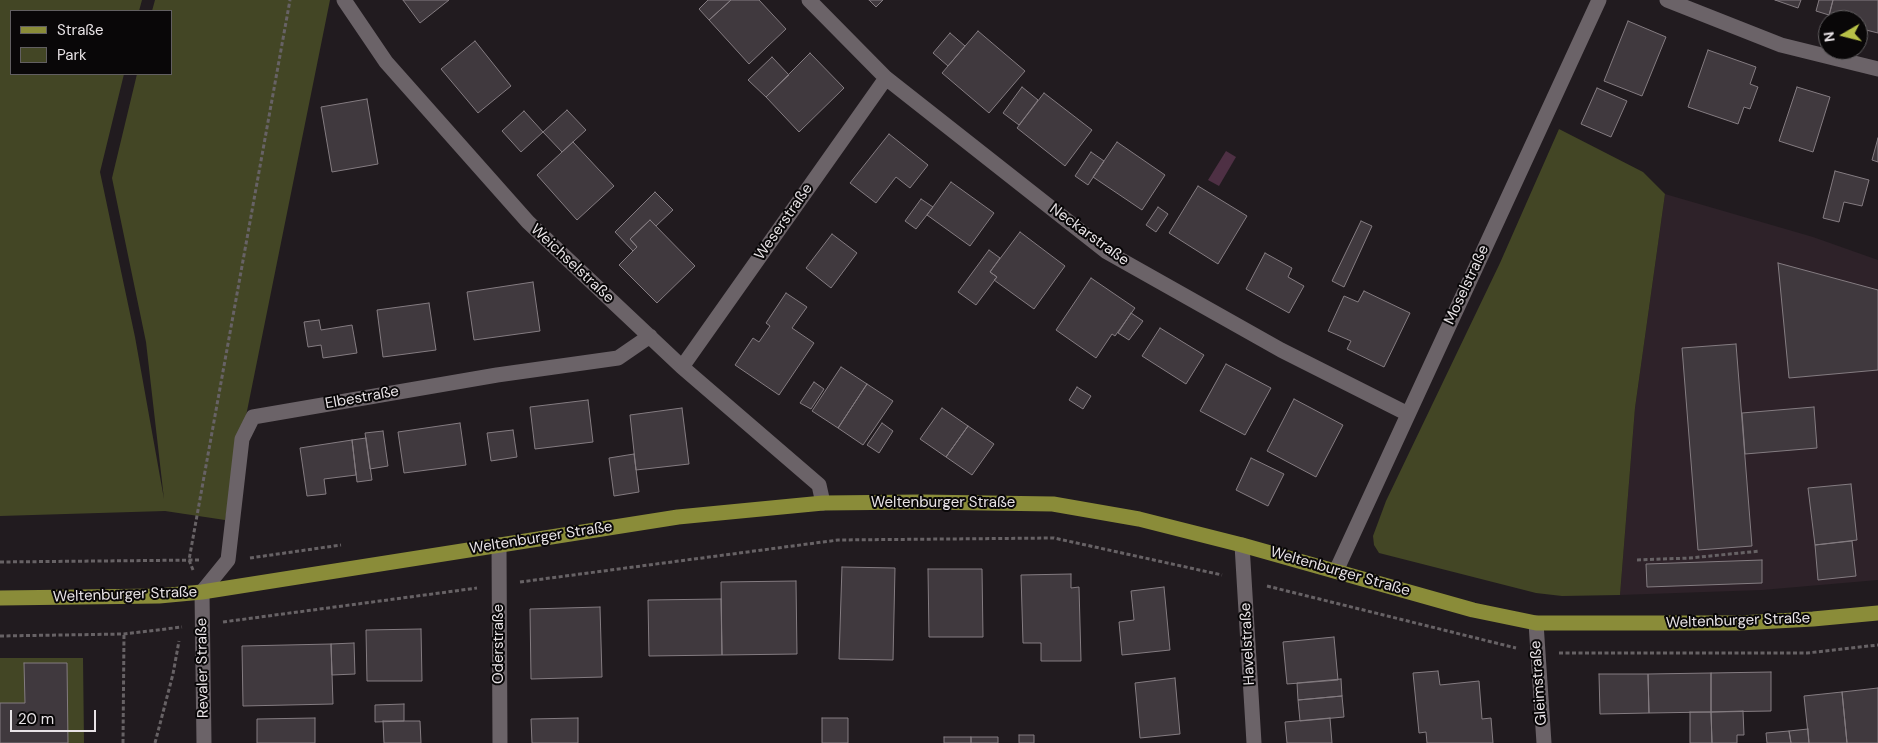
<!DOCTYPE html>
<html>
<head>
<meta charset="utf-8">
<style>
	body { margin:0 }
	#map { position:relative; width:1878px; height:743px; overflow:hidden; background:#211b1f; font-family:"DM Sans",sans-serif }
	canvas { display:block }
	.legend { position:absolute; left:10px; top:10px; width:162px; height:65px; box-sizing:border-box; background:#090708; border:1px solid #625f61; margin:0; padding:6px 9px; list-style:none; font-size:15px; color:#e8e3e6 }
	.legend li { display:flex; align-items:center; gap:10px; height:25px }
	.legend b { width:25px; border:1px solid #625f61 }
	.north { position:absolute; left:1818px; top:10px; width:50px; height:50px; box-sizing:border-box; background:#090708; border:1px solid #625f61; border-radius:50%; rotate:262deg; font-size:14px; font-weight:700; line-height:20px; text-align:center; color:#e8e3e6 }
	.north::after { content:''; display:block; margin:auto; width:18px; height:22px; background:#b7c147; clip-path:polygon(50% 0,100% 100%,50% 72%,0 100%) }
	.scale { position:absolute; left:10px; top:710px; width:86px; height:22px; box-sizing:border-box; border:2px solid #e8e3e6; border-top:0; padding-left:6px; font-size:15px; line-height:18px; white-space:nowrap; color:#e8e3e6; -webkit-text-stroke:4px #090708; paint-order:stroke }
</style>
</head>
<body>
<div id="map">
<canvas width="1878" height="743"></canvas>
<ul class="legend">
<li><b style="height:6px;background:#8a8c39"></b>Straße</li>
<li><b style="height:14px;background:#434625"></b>Park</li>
</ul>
<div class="north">N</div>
<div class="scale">20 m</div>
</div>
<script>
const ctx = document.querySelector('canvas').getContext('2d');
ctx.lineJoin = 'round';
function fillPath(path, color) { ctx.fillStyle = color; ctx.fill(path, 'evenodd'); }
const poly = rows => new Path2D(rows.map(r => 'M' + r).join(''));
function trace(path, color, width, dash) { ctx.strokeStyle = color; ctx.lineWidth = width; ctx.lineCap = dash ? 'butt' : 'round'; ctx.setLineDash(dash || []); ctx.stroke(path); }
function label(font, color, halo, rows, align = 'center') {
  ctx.font = font + ' "DM Sans",sans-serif'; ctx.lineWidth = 4; ctx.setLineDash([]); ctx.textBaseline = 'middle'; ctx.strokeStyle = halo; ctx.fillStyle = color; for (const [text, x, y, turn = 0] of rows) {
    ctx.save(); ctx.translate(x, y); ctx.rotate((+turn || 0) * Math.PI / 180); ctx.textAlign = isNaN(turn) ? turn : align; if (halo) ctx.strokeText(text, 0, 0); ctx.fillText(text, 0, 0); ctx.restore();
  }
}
const built = poly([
	[1665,194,1813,237,1878,260,1878,580,1762,590,1620,595,1635,408]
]);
const green = poly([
	[0,0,142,0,139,11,11,11,11,74,124,74,100,172,135,337,164,499,146,342,112,178,137,74,171,74,171,11,152,11,155,0,330,0,225,520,165,511,0,516],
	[1559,129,1643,172,1665,194,1635,408,1620,595,1562,596,1536,593,1379,553,1374,545,1373,536,1386,501,1500,263],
	[0,658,83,658,84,743,0,743]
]);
const water = poly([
	[1226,151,1236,157,1219,186,1208,180]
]);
const building = poly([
	[403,0,449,0,420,23,403,0],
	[708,0,731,0,709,20,699,9,708,0],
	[731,0,759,0,786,29,749,64,709,20,731,0],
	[869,0,883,0,876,7,869,0],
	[1775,0,1801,0,1798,8,1775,0],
	[1819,0,1833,0,1829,15,1816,11,1819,0],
	[1833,0,1878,0,1878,33,1858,28,1858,20,1828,20,1833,0],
	[1628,21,1666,37,1642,96,1604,81,1628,21],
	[978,31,1025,71,989,113,942,73,978,31],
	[950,33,965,46,948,66,933,53,950,33],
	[475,41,511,86,478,113,441,69,475,41],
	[1708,50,1756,67,1750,84,1758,87,1750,109,1744,107,1738,124,1688,107,1708,50],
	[810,53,844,88,799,132,766,97,810,53],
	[772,57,789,75,766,97,748,80,772,57],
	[1022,87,1038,100,1019,125,1003,113,1022,87],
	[1797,87,1830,97,1813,152,1779,141,1797,87],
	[1597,88,1627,101,1611,137,1581,124,1597,88],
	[1044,93,1092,130,1065,166,1017,128,1044,93],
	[367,99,378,164,332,172,321,107,367,99],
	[567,110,586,130,562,152,543,132,567,110],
	[524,111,543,132,521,152,502,131,524,111],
	[889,134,928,165,910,188,896,177,876,203,850,183,889,134],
	[1878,138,1878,162,1872,160,1878,138],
	[573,142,614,186,577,220,537,175,573,142],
	[1117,142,1165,175,1142,210,1093,177,1117,142],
	[1091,152,1104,161,1088,185,1075,176,1091,152],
	[1835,171,1869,180,1862,206,1844,202,1839,222,1823,218,1835,171],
	[951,182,994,213,970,246,927,215,951,182],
	[1198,186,1247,216,1218,264,1169,233,1198,186],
	[655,192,673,210,656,226,650,220,630,239,637,247,633,251,615,232,655,192],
	[921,199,933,207,916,229,905,221,921,199],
	[1158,207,1168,214,1156,232,1146,225,1158,207],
	[650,220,695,266,657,303,619,265,637,247,630,239,650,220],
	[1361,221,1372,226,1344,287,1332,281,1361,221],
	[1020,232,1065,266,1034,309,994,280,997,277,990,272,1020,232],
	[832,234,857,253,831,288,806,268,832,234],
	[989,250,1000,258,990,272,997,277,976,305,958,292,989,250],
	[1265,253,1292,268,1288,277,1304,286,1289,313,1246,289,1265,253],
	[1778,263,1878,290,1878,370,1789,378,1778,263],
	[1091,278,1135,308,1115,336,1112,334,1096,358,1056,330,1091,278],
	[533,282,540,331,474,340,467,292,533,282],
	[1364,291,1410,313,1384,367,1347,349,1351,341,1328,331,1344,296,1358,302,1364,291],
	[786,293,807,307,792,328,814,343,779,395,735,365,753,338,759,342,770,326,766,323,786,293],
	[429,303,436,350,383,357,377,310,429,303],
	[1131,313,1143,321,1129,340,1118,333,1131,313],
	[319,320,321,330,352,325,357,353,323,358,321,345,308,347,304,322,319,320],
	[1160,328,1204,355,1186,384,1142,356,1160,328],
	[1736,344,1752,546,1698,550,1682,348,1736,344],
	[1226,364,1271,388,1245,435,1200,411,1226,364],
	[841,367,867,384,838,428,812,411,841,367],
	[814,382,824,389,811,409,800,403,814,382],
	[867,384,893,401,863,445,838,428,867,384],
	[1077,387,1091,396,1083,409,1069,400,1077,387],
	[1294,399,1343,425,1316,477,1267,451,1294,399],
	[588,400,593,442,535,449,530,407,588,400],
	[1814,407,1817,448,1745,454,1742,413,1814,407],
	[682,408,689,464,636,470,630,415,682,408],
	[942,408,968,426,946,457,920,439,942,408],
	[460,423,466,465,404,473,398,432,460,423],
	[882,423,893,431,879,453,867,445,882,423],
	[968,426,994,444,972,475,946,457,968,426],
	[513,430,517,457,491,461,487,433,513,430],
	[383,431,388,466,370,469,365,433,383,431],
	[366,438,372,480,357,482,352,440,366,438],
	[352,440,356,475,324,479,326,494,307,496,300,448,352,440],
	[634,454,639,492,614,496,609,458,634,454],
	[1251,458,1284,474,1268,506,1236,490,1251,458],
	[1851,484,1857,540,1815,545,1808,488,1851,484],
	[1852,541,1856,576,1818,580,1815,545,1852,541],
	[1762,560,1762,583,1647,587,1646,564,1762,560],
	[842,567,895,568,893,660,839,659,842,567],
	[928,569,982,569,983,637,929,637,928,569],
	[1071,574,1071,588,1079,587,1081,661,1041,661,1041,643,1023,643,1021,575,1071,574],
	[796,581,797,654,722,655,721,582,796,581],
	[1164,587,1170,650,1122,655,1119,622,1134,620,1131,591,1164,587],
	[721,599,722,655,649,656,648,600,721,599],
	[600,607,602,677,531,679,530,609,600,607],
	[421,629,422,681,367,681,366,630,421,629],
	[1334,637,1338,680,1287,684,1283,642,1334,637],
	[354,643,355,674,332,675,331,644,354,643],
	[331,644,333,704,243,706,242,646,331,644],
	[24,663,67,663,68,743,0,743,0,703,25,703,24,663],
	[1438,671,1440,685,1479,681,1482,719,1491,718,1493,743,1427,743,1426,732,1419,733,1413,673,1438,671],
	[1771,672,1771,711,1711,712,1711,673,1771,672],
	[1711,673,1711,712,1649,713,1648,674,1711,673],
	[1599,674,1648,674,1649,713,1600,714,1599,674],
	[1175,678,1180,734,1140,738,1135,683,1175,678],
	[1341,679,1342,696,1298,700,1297,683,1341,679],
	[1878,688,1878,743,1847,743,1842,692,1878,688],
	[1842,692,1847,743,1809,743,1804,696,1842,692],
	[1342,696,1344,717,1300,721,1298,700,1342,696],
	[404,704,404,721,375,722,375,705,404,704],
	[1743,711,1744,735,1737,735,1737,743,1712,743,1711,712,1743,711],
	[1690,712,1711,712,1712,743,1690,743,1690,712],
	[315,718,315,743,257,743,257,719,315,718],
	[578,718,578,743,532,743,531,719,578,718],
	[822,718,848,718,848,743,822,743,822,718],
	[1330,718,1332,743,1287,743,1285,722,1330,718],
	[383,721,420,721,421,743,384,743,383,721],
	[1808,729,1809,743,1791,743,1789,731,1808,729],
	[1789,731,1791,743,1767,743,1766,733,1789,731],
	[1019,735,1034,735,1034,743,1019,743,1019,735],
	[944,737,971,737,971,743,944,743,944,737],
	[971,737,998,737,998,743,971,743,971,737]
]);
const path = poly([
	[250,558,341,545],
	[1637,560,1690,558,1760,551],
	[0,562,199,560],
	[193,570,189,560,290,0],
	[520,582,838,540,1054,538,1222,575],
	[1267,586,1516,648],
	[223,622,477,588],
	[0,636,124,634,182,627],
	[1559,653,1807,653,1878,645],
	[123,743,124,634],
	[155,743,173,674,179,641]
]);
const minor = poly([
	[344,0,386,62,528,222,682,367,819,485,823,503],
	[809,0,886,78,1107,252,1281,350,1408,414],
	[1667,0,1781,45,1878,69],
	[682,367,886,78],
	[499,545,500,743],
	[1242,545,1254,743],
	[1336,571,1599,0],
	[1536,623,1544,743],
	[204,743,202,592,228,560,242,439,253,417,497,375,618,358,650,336]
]);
const major = poly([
	[0,598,159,596,202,592,678,517,823,503,921,502,1053,504,1139,519,1242,545,1473,610,1536,623,1739,623,1813,619,1878,613]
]);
const streetNames = [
	["Weserstraße",784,222,-55],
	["Neckarstraße",1089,235,36],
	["Weichselstraße",572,264,43],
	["Moselstraße",1467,285,-65],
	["Elbestraße",362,398,-10],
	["Weltenburger Straße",943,503],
	["Weltenburger Straße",541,538,-9],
	["Weltenburger Straße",1340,572,16],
	["Weltenburger Straße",125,595,-2],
	["Weltenburger Straße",1738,621,-2],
	["Oderstraße",499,644,-90],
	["Havelstraße",1248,644,-93],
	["Revaler Straße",203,668,-91],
	["Gleimstraße",1539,683,-94]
];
fillPath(built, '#2e2229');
fillPath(green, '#434625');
fillPath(water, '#4e3044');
fillPath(building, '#40393e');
trace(building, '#847c81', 1);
trace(path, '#676265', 3, [4, 2.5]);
trace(minor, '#6b6368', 15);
trace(major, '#8a8c39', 15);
label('15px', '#e8e3e6', '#090708', streetNames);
</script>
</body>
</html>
